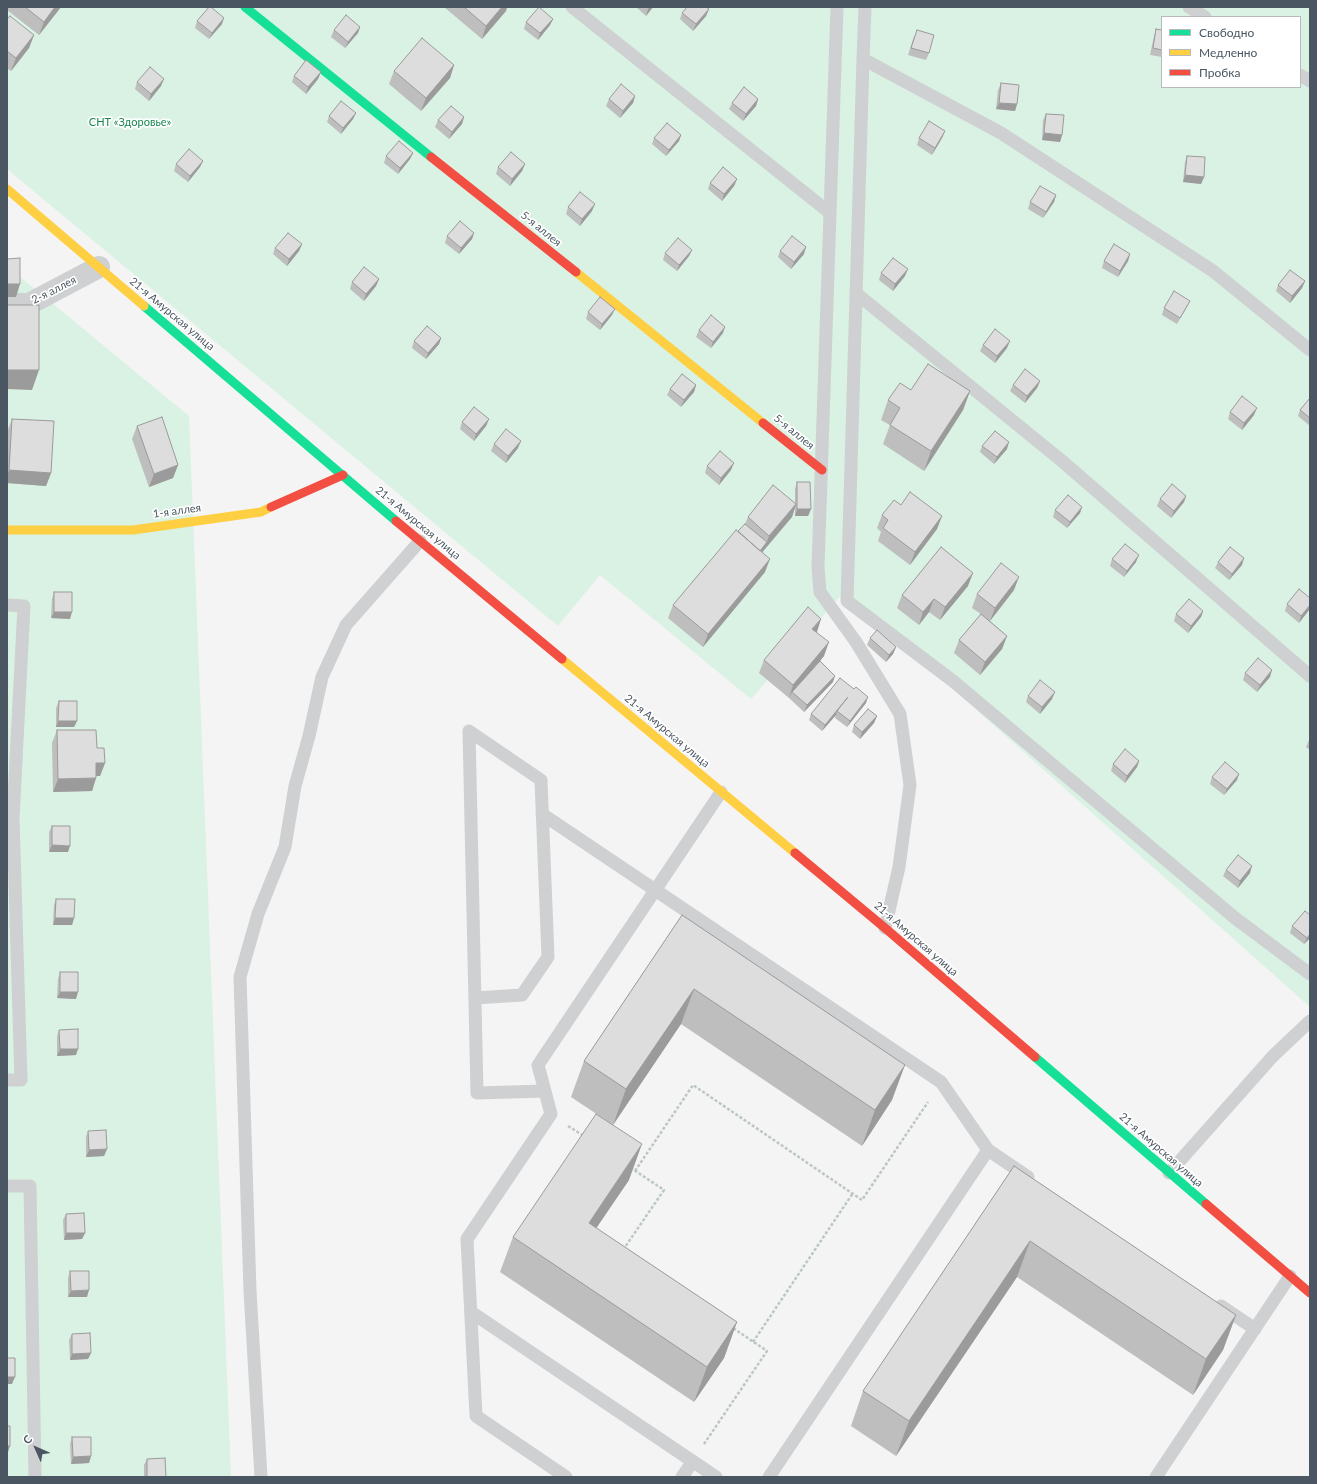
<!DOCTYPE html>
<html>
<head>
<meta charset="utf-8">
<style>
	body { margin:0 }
	#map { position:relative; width:1317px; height:1484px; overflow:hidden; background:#f4f4f4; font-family:Lato,sans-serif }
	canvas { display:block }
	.frame { position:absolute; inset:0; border:8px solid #4a5661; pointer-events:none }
	.legend { position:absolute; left:1161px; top:16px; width:140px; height:72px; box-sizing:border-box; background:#fff; border:1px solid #b7bbc0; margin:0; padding:5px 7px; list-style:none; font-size:12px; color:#4a5661 }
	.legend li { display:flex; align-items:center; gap:8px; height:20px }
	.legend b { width:20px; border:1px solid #b7bbc0 }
	.north { position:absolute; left:16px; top:1428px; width:40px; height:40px; -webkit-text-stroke:3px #fff; paint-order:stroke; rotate:315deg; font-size:11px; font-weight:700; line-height:16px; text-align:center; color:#4a5661 }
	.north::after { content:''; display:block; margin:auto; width:14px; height:18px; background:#4a5661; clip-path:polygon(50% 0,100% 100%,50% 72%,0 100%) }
</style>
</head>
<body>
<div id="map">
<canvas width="1317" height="1484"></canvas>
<div class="frame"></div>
<ul class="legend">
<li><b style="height:5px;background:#16e098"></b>Свободно</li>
<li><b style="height:5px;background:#ffcf43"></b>Медленно</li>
<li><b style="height:5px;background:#f24e42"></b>Пробка</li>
</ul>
<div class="north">С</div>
</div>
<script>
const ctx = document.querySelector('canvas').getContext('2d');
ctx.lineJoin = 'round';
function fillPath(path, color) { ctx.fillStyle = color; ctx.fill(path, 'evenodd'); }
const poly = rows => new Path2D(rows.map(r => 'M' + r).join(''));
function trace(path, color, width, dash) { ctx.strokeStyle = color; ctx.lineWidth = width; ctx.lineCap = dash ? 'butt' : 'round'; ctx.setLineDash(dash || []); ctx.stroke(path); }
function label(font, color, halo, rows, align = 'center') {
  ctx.font = font + ' Lato,sans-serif'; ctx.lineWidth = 3.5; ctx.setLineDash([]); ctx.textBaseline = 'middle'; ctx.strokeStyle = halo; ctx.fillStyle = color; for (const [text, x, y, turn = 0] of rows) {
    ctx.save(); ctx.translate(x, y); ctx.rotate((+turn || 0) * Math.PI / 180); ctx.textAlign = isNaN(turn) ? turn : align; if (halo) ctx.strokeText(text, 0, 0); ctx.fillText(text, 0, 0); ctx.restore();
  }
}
const green = poly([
	[7,7,1310,7,1310,1007,844,592,751,699,600,575,558,626,7,169],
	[1162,17,1300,17,1300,87,1162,87],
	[7,266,189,416,231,1477,7,1477]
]);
const path = poly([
	[568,1126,584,1136],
	[635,1171,693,1085,862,1200,928,1102],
	[623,1250,664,1190,631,1168],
	[753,1342,853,1193],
	[704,1444,767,1351,733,1328]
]);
const lane = poly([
	[572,7,830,213],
	[837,7,818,567,820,592,856,642,900,714,910,785,899,867,885,928],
	[865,7,863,59,1001,133,1213,271,1310,350],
	[1189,7,1205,17],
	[863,59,847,601,953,681,1235,918,1310,974],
	[1300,75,1310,81],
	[857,294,1062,461,1310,676],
	[7,605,24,606,13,818,21,1080,7,1080],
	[469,731,477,1093,545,1091],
	[469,731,541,780,548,957,522,995,475,998],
	[542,814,941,1082,988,1150,1028,1177],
	[1169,1173,1273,1056,1310,1021],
	[7,1186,30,1186,35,1477],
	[1221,1306,1255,1329],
	[471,1312,716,1477],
	[261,1477,250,1291,240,977,258,914,285,847,295,786,309,736,322,677,346,625,420,541],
	[566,1477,476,1416,467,1239,551,1114,538,1065,721,792],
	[682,1477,693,1461],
	[769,1477,988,1150],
	[1156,1477,1290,1276]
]);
const street = poly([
	[7,304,29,304,99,267]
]);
const fast = poly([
	[245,7,431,157],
	[144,306,396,521],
	[1035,1057,1206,1204]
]);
const slow = poly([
	[7,189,144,306],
	[576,272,763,423],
	[7,530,133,530,261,512,271,507],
	[562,659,795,853]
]);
const jam = poly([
	[431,157,576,272],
	[763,423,822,470],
	[271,507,343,475],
	[396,521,562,659],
	[795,853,885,928,1035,1057],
	[1206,1204,1310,1293]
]);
const wall = poly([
	[7,7,61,7,39,35,7,10],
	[444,7,507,7,506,11,482,39],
	[636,7,653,7,646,16],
	[709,9,706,16,693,31,680,19,682,13],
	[7,19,34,35,29,48,11,71,7,68],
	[553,19,550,25,538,40,524,29,526,22],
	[197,21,222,24,209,39,195,28],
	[360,27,358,33,345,48,331,37,334,30],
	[1156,29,1162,30,1162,57,1150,55,1154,36],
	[914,36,929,53,926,60,908,55],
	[454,65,450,78,421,111,389,84,394,71],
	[321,72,318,79,306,94,292,82,294,76],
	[137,82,161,86,149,101,135,89],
	[1001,83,1017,104,1015,111,996,109,998,90],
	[635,96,633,103,620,118,606,106,609,99],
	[758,99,756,106,743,121,729,109,732,103],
	[356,113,353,119,341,134,327,122,329,116],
	[1046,114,1062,135,1060,142,1042,140,1043,120],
	[464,117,462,124,449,139,435,127,438,120],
	[945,131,942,138,932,155,917,145,919,138],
	[681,135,679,141,666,156,652,144,654,138],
	[413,153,410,159,398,174,384,163,386,156],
	[1187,156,1204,177,1201,184,1183,182,1185,162],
	[203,161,200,167,188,182,174,171,176,164],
	[525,164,522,171,510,186,496,174,498,167],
	[737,179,734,186,722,201,708,189,710,183],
	[1056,195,1054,202,1043,218,1028,209,1030,202],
	[568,207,592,211,580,226,566,214],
	[474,233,472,239,459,254,445,243,447,236],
	[302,244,299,251,287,266,273,254,275,248],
	[692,250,689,256,677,271,663,260,665,253],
	[780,251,804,254,791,269,778,257],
	[1130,254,1128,261,1118,277,1102,268,1104,261],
	[881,273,905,276,893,291,879,280],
	[379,279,376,286,364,301,350,289,352,282],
	[1305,281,1302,288,1290,303,1276,291,1278,285],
	[1190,301,1187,307,1177,324,1162,315,1164,308],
	[588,312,612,315,600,330,586,319],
	[699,330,723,333,711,348,696,337],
	[441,338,439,344,426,359,412,348,414,341],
	[983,345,1007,348,995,363,980,351],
	[1040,381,1037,388,1025,403,1010,391,1013,385],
	[696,385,694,392,681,407,667,395,670,389],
	[911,390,970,391,963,410,924,471,883,444,890,425,881,420,888,400],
	[1310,398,1310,426,1298,416,1300,410],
	[1230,412,1254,415,1242,430,1228,419],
	[12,419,51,473,46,486,7,483,7,432],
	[489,419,486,426,474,441,460,429,462,422],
	[137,426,178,465,173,478,149,487,132,439],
	[494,444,518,448,506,463,491,451],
	[982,446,1007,449,994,464,980,452],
	[707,466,731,470,719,485,705,473],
	[797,482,811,509,808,516,795,516,795,508,792,517,762,552,765,572,703,647,668,618,673,605,745,524,748,517,795,503,795,489],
	[1186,496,1184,502,1171,518,1157,506,1160,499],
	[901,505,942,516,937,529,910,565,878,541,881,532,877,528,882,515],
	[1082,507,1080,513,1067,528,1053,517,1055,510],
	[1112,559,1136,562,1124,577,1110,566],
	[1218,562,1242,565,1229,580,1215,568],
	[968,586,940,620,929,612,919,625,897,608,902,595],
	[1014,590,990,621,1007,636,1002,649,980,675,954,653,959,640,981,614,972,608,977,594],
	[54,592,70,619,51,618,52,599],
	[1310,598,1299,623,1285,611,1287,604],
	[1203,611,1201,617,1188,633,1174,621,1176,614],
	[816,632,824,656,813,669,833,682,804,712,789,698,790,697,789,698,759,673,764,660],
	[870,638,896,647,893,654,886,662,867,645],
	[1245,673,1270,677,1257,692,1243,680],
	[1028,696,1052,699,1040,714,1026,702],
	[59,701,77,721,74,727,56,727,56,708],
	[866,703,847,727,835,718,836,715,822,731,809,720,811,714],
	[877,716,874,723,860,739,852,732,854,725],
	[57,730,97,748,105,763,100,776,96,776,96,778,92,791,53,792,52,743],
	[1310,738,1310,750,1306,747,1309,740],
	[1139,761,1137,767,1125,783,1111,771,1113,764],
	[1212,777,1237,780,1224,795,1210,784],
	[52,826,68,852,49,852,49,832],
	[1226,870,1250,873,1238,888,1223,876],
	[56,899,74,918,72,925,53,925,54,905],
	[682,915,892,1100,862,1146,681,1024,613,1125,571,1097,584,1061],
	[1292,926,1310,938,1304,944,1290,933],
	[60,972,76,999,57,998,58,979],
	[59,1030,76,1055,57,1056,57,1036],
	[88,1131,107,1149,104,1156,86,1157,86,1137],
	[1014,1166,1236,1315,1223,1350,1193,1395,1017,1277,896,1456,851,1426,863,1391],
	[629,1180,596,1228,737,1322,724,1358,694,1402,500,1272,513,1237],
	[66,1214,85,1233,82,1239,64,1240,63,1220],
	[70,1271,87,1297,68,1297,68,1278],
	[72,1334,91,1353,88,1359,70,1360,69,1340],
	[72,1437,91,1456,89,1463,71,1464,70,1444],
	[147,1459,166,1477,144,1477,144,1465]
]);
const shadedWall = poly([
	[55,7,61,7,39,35,44,22],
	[502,7,507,7,506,11,482,39,486,26],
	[650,7,653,7,646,16,648,9],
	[709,9,706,16,693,31,696,24],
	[224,18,222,24,209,39,212,33],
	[553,19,550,25,538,40,540,33],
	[360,27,358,33,345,48,348,42],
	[34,35,29,48,11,71,16,58],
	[454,65,450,78,421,111,426,98],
	[321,72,318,79,306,94,308,87],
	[164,79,161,86,149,101,151,94],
	[635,96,633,103,620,118,623,111],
	[758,99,756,106,743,121,746,114],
	[999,103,1017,104,1015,111,996,109],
	[356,113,353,119,341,134,343,128],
	[464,117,462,124,449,139,452,132],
	[945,131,942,138,932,155,935,148],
	[1044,133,1062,135,1060,142,1042,140],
	[681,135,679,141,666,156,669,150],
	[413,153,410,159,398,174,400,168],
	[203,161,200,167,188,182,190,176],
	[525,164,522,171,510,186,512,179],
	[1185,175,1204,177,1201,184,1183,182],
	[737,179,734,186,722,201,724,194],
	[1056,195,1054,202,1043,218,1046,212],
	[595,204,592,211,580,226,582,219],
	[474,233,472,239,459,254,461,248],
	[302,244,299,251,287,266,289,259],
	[806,247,804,254,791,269,794,262],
	[692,250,689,256,677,271,679,265],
	[1130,254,1128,261,1118,277,1120,271],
	[908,269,905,276,893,291,895,284],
	[379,279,376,286,364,301,366,294],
	[1305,281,1302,288,1290,303,1292,296],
	[7,284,20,284,16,297,7,297],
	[615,309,612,315,600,330,602,324],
	[725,327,723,333,711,348,713,342],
	[441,338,439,344,426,359,428,353],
	[1010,341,1007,348,995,363,997,356],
	[7,370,39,370,32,390,7,389],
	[1040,381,1037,388,1025,403,1027,396],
	[696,385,694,392,681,407,684,400],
	[970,391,963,410,924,471,931,451],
	[1257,408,1254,415,1242,430,1244,423],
	[489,419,486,426,474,441,476,434],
	[521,441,518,448,506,463,508,456],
	[1009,442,1007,449,994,464,997,457],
	[734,463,731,470,719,485,721,478],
	[178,465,173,478,149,487,154,474],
	[9,470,51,473,46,486,7,483,7,476],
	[1186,496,1184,502,1171,518,1174,511],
	[796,504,792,517,754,562,756,555,767,542,769,536],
	[1082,507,1080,513,1067,528,1070,522],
	[797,509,811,509,808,516,795,516],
	[942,516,937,529,910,565,915,552],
	[1139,555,1136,562,1124,577,1127,571],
	[1244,558,1242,565,1229,580,1232,574],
	[770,559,765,572,703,647,708,634],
	[973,573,968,586,940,620,945,607],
	[1019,577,1014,590,990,621,995,608],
	[934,599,929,612,919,625,923,612],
	[1310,605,1310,609,1299,623,1301,616],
	[1203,611,1201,617,1188,633,1191,626],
	[54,612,72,612,70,619,51,618],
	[821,619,817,632,808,642,812,629],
	[1007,636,1002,649,980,675,985,662],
	[829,642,824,656,793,693,792,692,789,698,793,685],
	[896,647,893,654,886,662,889,655],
	[1272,670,1270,677,1257,692,1260,685],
	[835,676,833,682,804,712,807,705],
	[1055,692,1052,699,1040,714,1042,707],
	[848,697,837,711,836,715,822,731,825,725],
	[868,697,866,703,847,727,850,721],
	[877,716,874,723,860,739,862,732],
	[58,721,77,721,74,727,56,727],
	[1139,761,1137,767,1125,783,1127,776],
	[96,763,105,763,100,776,91,776],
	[1239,774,1237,780,1224,795,1227,789],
	[96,778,92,791,53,792,58,779],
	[52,845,70,846,68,852,49,852],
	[1252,866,1250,873,1238,888,1240,881],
	[55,918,74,918,72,925,53,925],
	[1310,934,1310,938,1304,944,1307,938],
	[694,989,681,1024,613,1125,626,1089],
	[60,992,78,992,76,999,57,998],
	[60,1049,78,1049,76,1055,57,1056],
	[905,1065,892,1100,862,1146,875,1110],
	[642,1144,629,1180,576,1258,589,1223],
	[107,1149,104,1156,86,1157,89,1150],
	[66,1233,85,1233,82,1239,64,1240],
	[1030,1241,1017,1277,896,1456,909,1421],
	[89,1290,87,1297,68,1297,71,1291],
	[1236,1315,1223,1350,1193,1395,1206,1359],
	[737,1322,724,1358,694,1402,707,1367],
	[91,1353,88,1359,70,1360,72,1354],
	[7,1377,15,1377,12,1384,7,1384],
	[7,1446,10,1446,8,1452,7,1452],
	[91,1456,89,1463,71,1464,73,1457]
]);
const building = poly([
	[25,7,55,7,44,22,25,7],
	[209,7,211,7,224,18,212,33,197,21,209,7],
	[464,7,502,7,486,26,464,7],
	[539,7,553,19,540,33,526,22,539,7],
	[687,7,706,7,709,9,696,24,682,13,687,7],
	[346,15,360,27,348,42,334,30,346,15],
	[10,16,34,35,16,58,7,51,7,19,10,16],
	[1156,29,1162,30,1162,50,1153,48,1156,29],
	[917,30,934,35,929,53,911,48,917,30],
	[422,38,454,65,426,98,394,71,422,38],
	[306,60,321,72,308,87,294,76,306,60],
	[150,67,164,79,151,94,137,82,150,67],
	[1001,83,1019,85,1017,104,999,103,1001,83],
	[621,84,635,96,623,111,609,99,621,84],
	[744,87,758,99,746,114,732,103,744,87],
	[341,101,356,113,343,128,329,116,341,101],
	[451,106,464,117,452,132,438,120,451,106],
	[1046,114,1064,115,1062,135,1044,133,1046,114],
	[929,121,945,131,935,148,919,138,929,121],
	[667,123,681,135,669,150,654,138,667,123],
	[399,141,413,153,400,168,386,156,399,141],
	[189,149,203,161,190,176,176,164,189,149],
	[511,152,525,164,512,179,498,167,511,152],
	[1187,156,1205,157,1204,177,1185,175,1187,156],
	[723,167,737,179,724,194,710,183,723,167],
	[1040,186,1056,195,1046,212,1030,202,1040,186],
	[580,192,595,204,582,219,568,207,580,192],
	[460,221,474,233,461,248,447,236,460,221],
	[288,233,302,244,289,259,275,248,288,233],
	[792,236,806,247,794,262,780,251,792,236],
	[678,238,692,250,679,265,665,253,678,238],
	[1114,244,1130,254,1120,271,1104,261,1114,244],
	[20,258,20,284,7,284,7,259,20,258],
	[893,258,908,269,895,284,881,273,893,258],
	[364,267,379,279,366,294,352,282,364,267],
	[1290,270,1305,281,1292,296,1278,285,1290,270],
	[1174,291,1190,301,1180,318,1164,308,1174,291],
	[600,297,615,309,602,324,588,312,600,297],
	[7,305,39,305,39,370,7,370,7,305],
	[711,315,725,327,713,342,699,330,711,315],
	[427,326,441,338,428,353,414,341,427,326],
	[995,329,1010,341,997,356,983,345,995,329],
	[928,364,970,391,931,451,890,425,900,408,888,400,900,383,911,390,928,364],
	[1025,369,1040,381,1027,396,1013,385,1025,369],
	[682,374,696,385,684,400,670,389,682,374],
	[1242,396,1257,408,1244,423,1230,412,1242,396],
	[1310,398,1310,418,1300,410,1310,398],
	[474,407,489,419,476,434,462,422,474,407],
	[162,417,178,465,154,474,137,426,162,417],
	[12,419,54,421,51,473,9,470,12,419],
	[506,429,521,441,508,456,494,444,506,429],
	[995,431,1009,442,997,457,982,446,995,431],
	[720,451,734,463,721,478,707,466,720,451],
	[797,482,810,482,811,509,797,509,797,482],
	[1172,484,1186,496,1174,511,1160,499,1172,484],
	[773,485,796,504,769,536,748,517,773,485],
	[910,492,942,516,915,552,883,528,888,520,882,515,894,500,901,505,910,492],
	[1068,495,1082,507,1070,522,1055,510,1068,495],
	[745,524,767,542,760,551,738,531,745,524],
	[736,530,770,559,708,634,673,605,736,530],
	[1125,544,1139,555,1127,571,1112,559,1125,544],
	[941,547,973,573,945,607,934,599,923,612,902,595,941,547],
	[1230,547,1244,558,1232,574,1218,562,1230,547],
	[1001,563,1019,577,995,608,977,594,1001,563],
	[1299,589,1310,598,1310,605,1301,616,1287,604,1299,589],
	[54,592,72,592,72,612,54,612,54,592],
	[1189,599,1203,611,1191,626,1176,614,1189,599],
	[808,607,821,619,812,629,829,642,793,685,764,660,808,607],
	[981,614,1007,636,985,662,959,640,981,614],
	[877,630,896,647,889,655,870,638,877,630],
	[1258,658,1272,670,1260,685,1245,673,1258,658],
	[820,661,835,676,807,705,792,692,820,661],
	[840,678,854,689,856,687,868,697,850,721,837,711,848,697,825,725,811,714,840,678],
	[1040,680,1055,692,1042,707,1028,696,1040,680],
	[59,701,77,701,77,721,58,721,59,701],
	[868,709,877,716,862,732,854,725,868,709],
	[57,730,96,730,97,748,104,748,105,763,96,763,96,778,58,779,57,730],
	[1125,749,1139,761,1127,776,1113,764,1125,749],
	[1225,762,1239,774,1227,789,1212,777,1225,762],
	[52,826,70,826,70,846,52,845,52,826],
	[1238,855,1252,866,1240,881,1226,870,1238,855],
	[56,899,75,899,74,918,55,918,56,899],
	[1305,911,1310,915,1310,934,1307,938,1292,926,1305,911],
	[682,915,905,1065,875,1110,694,989,626,1089,584,1061,682,915],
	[60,972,78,972,78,992,60,992,60,972],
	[78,1029,78,1049,60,1049,59,1030,78,1029],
	[596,1114,642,1144,589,1223,737,1322,707,1367,513,1237,596,1114],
	[106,1130,107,1149,89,1150,88,1131,106,1130],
	[1014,1166,1236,1315,1206,1359,1030,1241,909,1421,863,1391,1014,1166],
	[84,1213,85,1233,66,1233,66,1214,84,1213],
	[70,1271,89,1271,89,1290,71,1291,70,1271],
	[90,1333,91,1353,72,1354,72,1334,90,1333],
	[7,1358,15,1358,15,1377,7,1377,7,1358],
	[7,1426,10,1426,10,1446,7,1446,7,1426],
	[72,1437,91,1437,91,1456,73,1457,72,1437],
	[165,1458,166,1477,147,1477,147,1459,165,1458]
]);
const parkNames = [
	["СНТ «Здоровье»",130,122]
];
const streetNames = [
	["5-я аллея",541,229,39],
	["2-я аллея",54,290,-27],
	["21-я Амурская улица",172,314,40],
	["5-я аллея",794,432,39],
	["1-я аллея",177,511,-8],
	["21-я Амурская улица",418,523,40],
	["21-я Амурская улица",667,731,40],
	["21-я Амурская улица",916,939,41],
	["21-я Амурская улица",1161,1150,41]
];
fillPath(green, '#d9f2e3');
trace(path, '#bcc7c4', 2.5, [3, 2]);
trace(lane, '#ced0d2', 13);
trace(street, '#ced0d2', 22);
trace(fast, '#16e098', 9);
trace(slow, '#ffcf43', 9);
trace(jam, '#f24e42', 9);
fillPath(wall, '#bebebf');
fillPath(shadedWall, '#9b9b9b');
fillPath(building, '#ddddde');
trace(building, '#9b9b9b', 1);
label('11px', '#17864f', '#fff', parkNames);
label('11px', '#4a5661', '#fff', streetNames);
</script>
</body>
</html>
